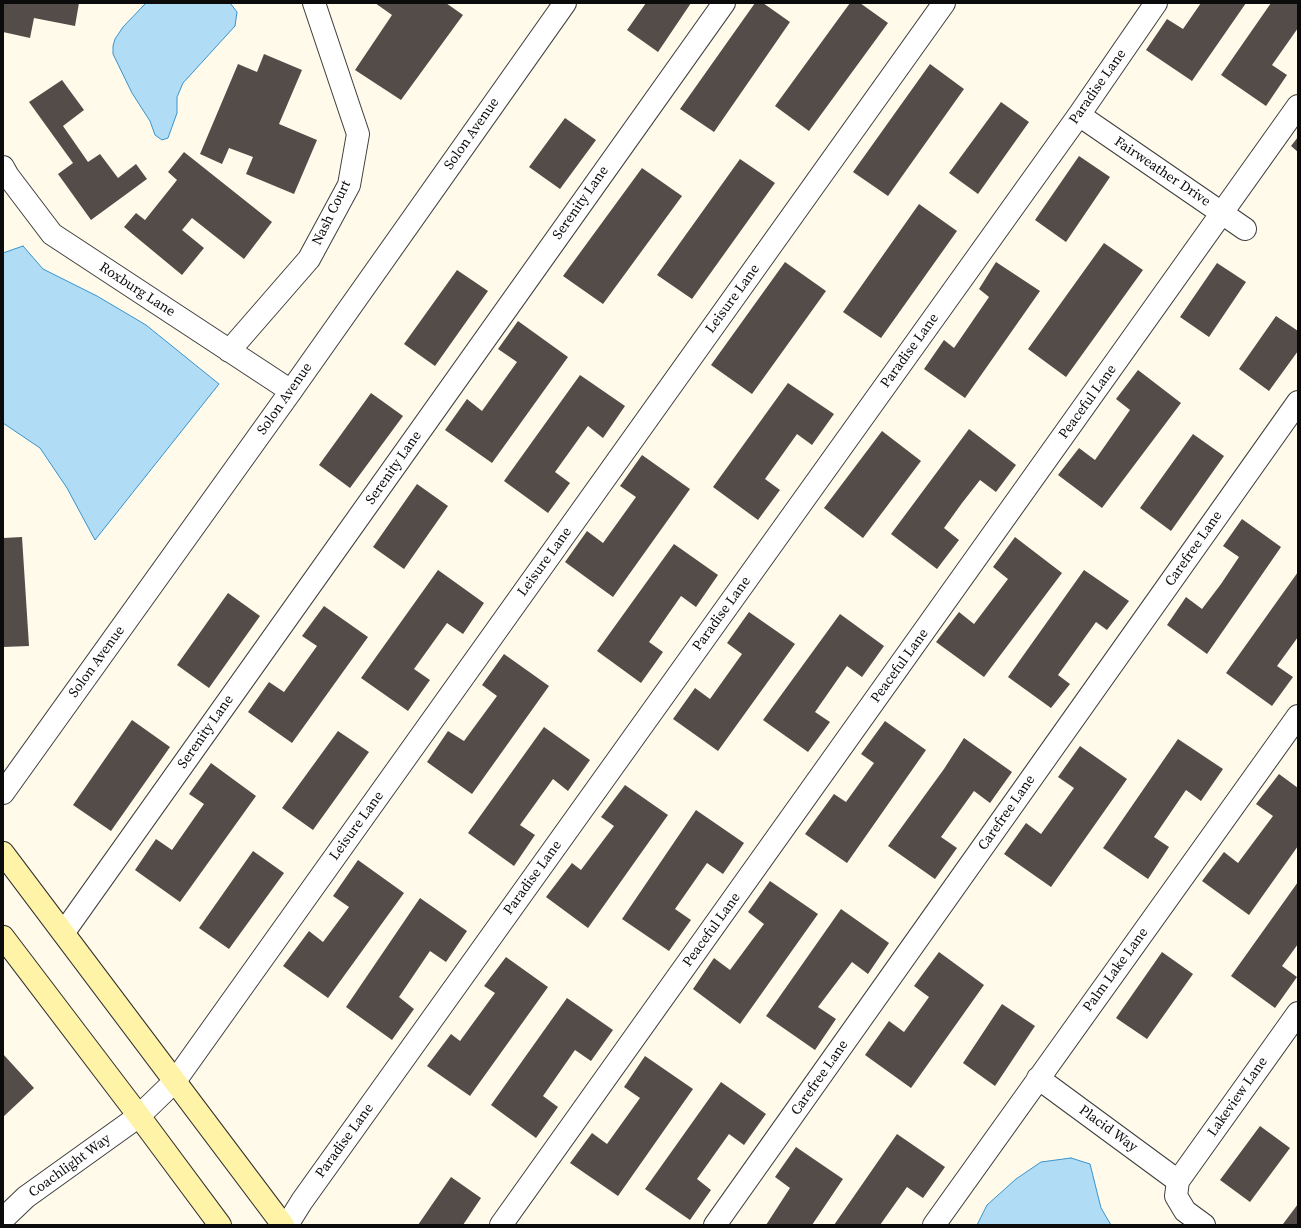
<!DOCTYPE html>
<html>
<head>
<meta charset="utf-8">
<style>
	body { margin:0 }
	#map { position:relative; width:1301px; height:1228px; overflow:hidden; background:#fffaea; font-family:"Source Serif 4",serif }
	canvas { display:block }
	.frame { position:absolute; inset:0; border:4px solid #0b0b0b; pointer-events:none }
</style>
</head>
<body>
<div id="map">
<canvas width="1301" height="1228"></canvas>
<div class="frame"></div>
</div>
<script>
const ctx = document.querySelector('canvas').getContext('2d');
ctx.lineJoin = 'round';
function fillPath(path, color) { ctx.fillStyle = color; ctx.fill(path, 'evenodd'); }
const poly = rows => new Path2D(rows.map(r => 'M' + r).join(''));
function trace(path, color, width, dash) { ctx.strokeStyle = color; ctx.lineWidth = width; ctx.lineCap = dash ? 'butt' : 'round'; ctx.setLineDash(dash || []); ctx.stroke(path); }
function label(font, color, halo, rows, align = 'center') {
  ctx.font = font + ' "Source Serif 4",serif'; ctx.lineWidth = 4; ctx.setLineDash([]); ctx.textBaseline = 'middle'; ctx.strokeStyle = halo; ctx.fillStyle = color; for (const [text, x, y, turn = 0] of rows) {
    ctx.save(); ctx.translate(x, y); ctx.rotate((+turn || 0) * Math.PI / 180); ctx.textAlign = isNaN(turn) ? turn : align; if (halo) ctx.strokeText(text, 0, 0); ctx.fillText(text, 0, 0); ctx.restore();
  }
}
const water = poly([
	[146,3,230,3,237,12,235,26,183,83,177,97,177,113,168,138,162,140,155,135,150,121,132,93,113,54,113,46,115,39,123,27,146,3],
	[23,246,43,269,97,296,146,325,219,384,95,540,67,488,40,448,3,423,3,253,23,246],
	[1071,1158,1090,1164,1101,1208,1111,1225,977,1225,987,1205,1016,1179,1041,1162,1071,1158]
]);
const building = poly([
	[3,3,79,3,75,26,34,18,30,38,3,32,4,24,3,23],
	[375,3,446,3,463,15,401,100,355,70,392,15],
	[646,3,691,3,658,52,627,30],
	[755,3,763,3,790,22,714,132,680,109],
	[850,3,860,3,888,23,809,131,775,106],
	[1201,3,1246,3,1192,81,1146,50,1167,19,1183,29],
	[1271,3,1298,3,1298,28,1272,65,1287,75,1266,106,1221,75],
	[264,54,302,70,279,124,317,140,294,194,246,174,253,157,229,148,222,164,200,154,238,64,257,72],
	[930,64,964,89,888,196,853,172],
	[62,80,84,110,63,126,88,162,100,154,118,178,136,164,147,179,91,220,58,174,73,163,29,102],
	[1001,102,1029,122,978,194,949,173],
	[565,118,596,140,560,189,529,167],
	[1298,137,1298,152,1291,146],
	[184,152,272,222,244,259,192,218,182,230,204,248,182,275,124,227,136,213,145,220,177,180,168,172],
	[1079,156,1110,177,1066,242,1035,220],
	[740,159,775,183,692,299,657,275],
	[642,168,682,196,603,304,563,276],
	[919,204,957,231,881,338,843,312],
	[1104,243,1143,270,1066,377,1028,349],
	[785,262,826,291,752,394,711,365],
	[996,262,1040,291,965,398,924,369,944,340,954,348,989,297,979,289],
	[1217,263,1246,282,1209,337,1180,317],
	[457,270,488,291,435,366,404,344],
	[1276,316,1298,331,1298,351,1269,391,1239,369],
	[518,321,568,357,492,463,445,430,467,399,482,411,517,362,498,349],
	[1138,370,1181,403,1102,508,1058,475,1079,448,1095,460,1130,410,1116,399],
	[580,375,625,406,603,438,588,426,555,472,570,483,548,513,504,481],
	[788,383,834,414,812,445,797,434,765,479,780,490,758,520,713,487],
	[371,393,403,416,350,488,319,465],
	[969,429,1016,465,996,492,980,480,962,503,944,528,959,540,937,569,891,534],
	[882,431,921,461,863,538,824,508],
	[1193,434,1224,456,1171,531,1140,508],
	[642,455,690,489,613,597,565,562,587,531,603,543,636,497,620,486],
	[417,484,448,506,404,569,373,547],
	[1242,519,1281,547,1207,654,1167,625,1186,597,1202,609,1221,584,1239,557,1223,546],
	[22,537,29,646,3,647,3,538],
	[1015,537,1062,573,984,677,936,642,959,612,974,624,1008,579,993,567],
	[674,544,718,575,696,607,681,596,649,642,663,652,641,683,597,651],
	[438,570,484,603,463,634,447,623,414,669,430,680,408,711,361,678],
	[1084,570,1129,601,1107,630,1096,622,1058,675,1070,684,1051,708,1008,677],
	[1298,572,1298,637,1277,666,1293,677,1272,706,1226,673],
	[228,593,260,616,209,688,177,665],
	[324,606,368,637,292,743,248,712,269,682,284,692,317,646,302,636],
	[749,612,795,644,718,751,673,719,695,688,710,699,742,654,727,643],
	[840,614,884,646,862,677,847,666,815,712,830,722,808,752,763,720],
	[504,654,549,686,472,794,427,762,448,731,464,741,497,696,482,685],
	[132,720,170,747,111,831,73,805],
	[885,721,926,750,847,863,805,834,834,794,846,802,874,763,861,754],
	[544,727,590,760,568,791,553,779,520,825,535,835,514,866,468,833],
	[338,731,369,752,313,830,282,808],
	[964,738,1012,772,990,803,974,791,941,837,957,848,935,879,888,846,944,769],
	[1178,739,1223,769,1201,801,1186,790,1154,837,1169,847,1148,879,1103,848],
	[1080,746,1127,779,1051,887,1004,854,1026,823,1041,834,1074,788,1058,777],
	[211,763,256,796,180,902,135,870,156,839,172,850,204,804,189,794],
	[1279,774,1298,788,1298,846,1249,915,1202,881,1224,852,1238,863,1273,816,1256,804],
	[625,785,668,815,588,928,546,897,572,863,581,870,614,826,601,817],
	[696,810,744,843,723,874,707,863,675,909,691,920,669,951,622,919],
	[253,851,284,873,229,949,199,928],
	[358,860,404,893,328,998,283,966,309,931,323,942,349,907,333,896],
	[770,881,818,914,740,1024,693,989,714,958,730,970,764,924,748,912],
	[1298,882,1298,944,1282,966,1297,977,1275,1008,1231,976],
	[420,898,467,931,446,962,430,951,399,997,414,1009,392,1040,346,1007],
	[841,909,889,943,868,974,852,962,818,1007,836,1019,815,1050,766,1016],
	[939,952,984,985,911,1088,865,1055,889,1021,904,1032,929,997,914,986],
	[1162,952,1193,974,1147,1039,1116,1018],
	[506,957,548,987,470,1096,427,1066,451,1034,460,1041,495,993,484,986],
	[567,998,613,1030,591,1061,575,1050,543,1096,558,1107,536,1138,491,1105],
	[1002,1004,1035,1026,995,1086,963,1063],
	[3,1054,34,1088,3,1117],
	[645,1056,693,1089,618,1196,570,1163,592,1133,607,1144,640,1098,624,1087],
	[721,1082,766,1114,744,1145,729,1134,697,1179,711,1190,690,1220,645,1189],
	[1260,1126,1290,1148,1250,1202,1220,1180],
	[897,1134,945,1167,923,1198,907,1187,880,1225,834,1225],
	[796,1147,843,1179,812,1225,766,1225,790,1188,775,1177],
	[451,1177,481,1198,463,1225,418,1225],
	[1298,1204,1298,1225,1284,1225,1283,1224]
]);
const minor = poly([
	[1079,115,1245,229],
	[3,167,8,176,52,234,291,391],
	[229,351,309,259,349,185,358,134,314,3],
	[64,932,724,3],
	[1038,1078,1178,1181],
	[3,1219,26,1197,139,1116,175,1081,944,3],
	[287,1225,302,1201,1079,115,1156,3],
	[501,1225,1298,106],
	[715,1225,1298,402],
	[934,1225,1298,716],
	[1204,1225,1185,1211,1176,1196,1178,1181,1298,1013]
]);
const tertiary = poly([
	[3,793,291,391,565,3]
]);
const secondary = poly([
	[3,853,283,1225],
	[3,937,139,1116,220,1225]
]);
const streetNames = [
	["Paradise Lane",1098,87,-55],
	["Solon Avenue",472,134,-55],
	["Fairweather Drive",1162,172,34],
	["Serenity Lane",581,203,-55],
	["Nash Court",332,213,-64],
	["Roxburg Lane",137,290,33],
	["Leisure Lane",733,299,-54],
	["Paradise Lane",910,351,-54],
	["Solon Avenue",285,399,-55],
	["Peaceful Lane",1088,402,-54],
	["Serenity Lane",394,468,-55],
	["Carefree Lane",1194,549,-55],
	["Leisure Lane",545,562,-54],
	["Paradise Lane",722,614,-54],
	["Solon Avenue",97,662,-54],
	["Peaceful Lane",900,666,-54],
	["Serenity Lane",206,732,-55],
	["Carefree Lane",1007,813,-55],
	["Leisure Lane",357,826,-54],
	["Paradise Lane",533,878,-54],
	["Peaceful Lane",712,930,-54],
	["Palm Lake Lane",1116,970,-54],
	["Carefree Lane",820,1078,-55],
	["Lakeview Lane",1238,1097,-55],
	["Placid Way",1108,1129,36],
	["Paradise Lane",345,1141,-54],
	["Coachlight Way",70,1166,-36]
];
fillPath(water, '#b0dcf5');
trace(water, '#3893cb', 1);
fillPath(building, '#544c48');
trace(minor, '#3e3e3e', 24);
trace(tertiary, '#3e3e3e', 24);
trace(secondary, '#2d2d2d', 24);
trace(minor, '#fff', 22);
trace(tertiary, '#fff', 22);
trace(secondary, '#fef3a6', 22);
label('14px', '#0b0b0b', '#fff', streetNames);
</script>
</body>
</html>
